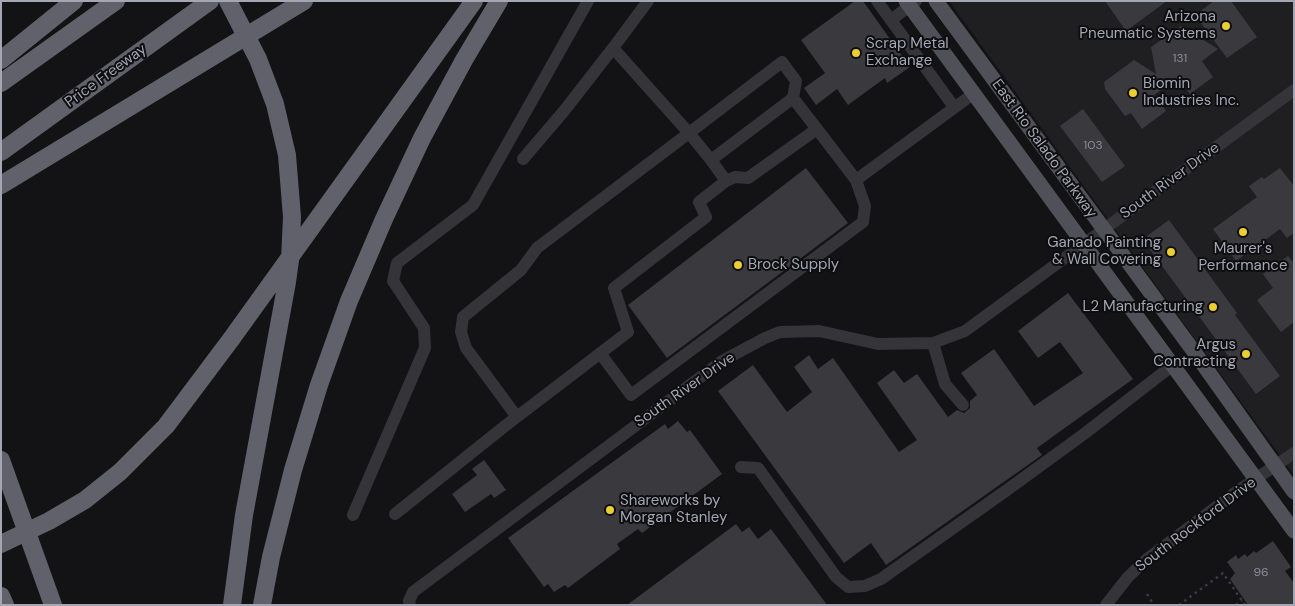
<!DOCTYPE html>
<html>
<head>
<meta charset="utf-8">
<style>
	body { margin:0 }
	#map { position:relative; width:1295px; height:606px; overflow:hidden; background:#131214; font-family:"DM Sans",sans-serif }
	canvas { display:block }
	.frame { position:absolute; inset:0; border:2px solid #a4a6b4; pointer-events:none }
</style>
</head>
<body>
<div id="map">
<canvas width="1295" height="606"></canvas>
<div class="frame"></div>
</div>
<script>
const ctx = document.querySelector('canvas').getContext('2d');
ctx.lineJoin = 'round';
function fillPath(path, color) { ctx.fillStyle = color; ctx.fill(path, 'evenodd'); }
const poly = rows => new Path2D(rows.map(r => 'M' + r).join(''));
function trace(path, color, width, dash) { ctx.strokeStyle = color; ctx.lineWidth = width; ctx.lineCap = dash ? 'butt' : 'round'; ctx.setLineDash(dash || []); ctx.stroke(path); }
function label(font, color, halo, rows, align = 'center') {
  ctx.font = font + ' "DM Sans",sans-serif'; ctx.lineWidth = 4; ctx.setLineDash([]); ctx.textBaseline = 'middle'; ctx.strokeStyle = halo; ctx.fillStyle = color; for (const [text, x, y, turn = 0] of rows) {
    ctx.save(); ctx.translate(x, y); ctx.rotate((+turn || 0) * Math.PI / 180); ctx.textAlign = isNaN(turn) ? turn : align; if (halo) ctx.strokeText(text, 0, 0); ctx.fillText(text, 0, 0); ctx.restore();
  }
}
const built = poly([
	[949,1,1294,1,1294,475]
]);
const building = poly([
	[855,1,863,1,910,67,887,83,885,78,848,105,837,89,816,105,804,88,825,73,801,40],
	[1105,1,1167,1,1126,31],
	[1214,1,1231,1,1257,37,1227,58,1195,15],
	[1181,26,1218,49,1202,61,1213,77,1190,94,1178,78,1154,95,1166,111,1142,129,1131,113,1125,116,1105,89,1104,82,1134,60,1156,74,1151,47],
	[1083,109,1125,166,1102,182,1060,126],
	[806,168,848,223,667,358,628,305],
	[1280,168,1294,186,1294,233,1287,238,1280,229,1236,261,1213,229,1257,197,1249,186,1262,177,1264,179],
	[1169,220,1237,313,1235,315,1280,376,1256,394,1146,244,1151,240,1147,236],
	[1288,256,1294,263,1294,322,1281,332,1257,300,1273,288,1263,274],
	[1068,293,1133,379,1037,448,1042,455,886,565,871,543,844,563,718,391,753,365,787,412,812,392,794,367,809,355,818,369,833,358,899,452,917,440,877,383,894,370,904,383,917,374,948,417,957,410,964,413,970,408,970,401,977,395,961,373,994,349,1034,406,1083,373,1060,342,1038,358,1018,331],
	[678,421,687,432,690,430,722,474,642,533,638,529,617,544,620,549,568,588,565,585,554,592,548,584,544,587,508,538,665,424,668,429],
	[484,460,506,490,494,498,491,494,465,512,452,494,477,475,472,469],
	[736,524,742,532,749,527,758,539,771,529,827,605,627,605],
	[1273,541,1291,567,1285,571,1294,583,1294,605,1248,605,1230,579,1235,573,1227,562,1236,555,1238,559,1245,554,1247,557,1254,551,1256,553]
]);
const path = poly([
	[1147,594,1154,605],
	[1179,605,1223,573,1245,605],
	[1236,605,1242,601]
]);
const minor = poly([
	[877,1,954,107],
	[891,20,916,1],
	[523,159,564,111,613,48],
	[711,160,689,133,782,62,796,81,793,98],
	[726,181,711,160,793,98,817,129],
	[933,343,945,384,963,405],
	[600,353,631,395,863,222,865,206,856,180],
	[517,417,466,348,461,332,463,317,521,270,537,248,689,133,613,48,648,1],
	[741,467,758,468,836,577,848,587,865,586,881,579,1007,490,1084,434,1173,365],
	[395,514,505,426,628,332,614,288,706,217,699,202,726,181,735,177,748,178,817,129,856,180,973,94],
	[353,515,425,348,424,328,393,281,397,263,473,205,588,1],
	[410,605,409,601,413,592,722,361,765,338,780,332,819,331,878,344,933,343,965,331,1294,90],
	[1106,605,1128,577,1147,559,1236,492,1294,453]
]);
const major = poly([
	[906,1,1294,531],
	[936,1,1195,353,1294,492]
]);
const highway = poly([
	[228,1,258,59,275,104,287,155,292,217,290,260,287,282,244,515,232,605],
	[1,60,74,1],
	[1,83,116,1],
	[1,152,210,1],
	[1,185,304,1],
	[1,460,53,605],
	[1,544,49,521,85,500,120,472,166,426,232,338,474,1],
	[1,596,5,605],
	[262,605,271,557,293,470,319,385,349,301,384,219,422,138,464,60,499,1]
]);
const markers = [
	[1226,26,5,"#ebce34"],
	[856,53,5,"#ebce34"],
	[1133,93,5,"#ebce34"],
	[1243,232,5,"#ebce34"],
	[1171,252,5,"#ebce34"],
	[738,265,5,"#ebce34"],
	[1213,307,5,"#ebce34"],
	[1246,354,5,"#ebce34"],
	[610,510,5,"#ebce34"]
];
const numberNames = [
	["131",1180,59],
	["103",1093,146],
	["96",1261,573]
];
const poiNames = [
	["Arizona",1216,17],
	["Pneumatic Systems",1216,34],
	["Scrap Metal",866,44,"left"],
	["Exchange",866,61,"left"],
	["Biomin",1143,84,"left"],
	["Industries Inc.",1143,101,"left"],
	["Ganado Painting",1161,243],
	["& Wall Covering",1161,260],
	["Maurer's",1243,249,"center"],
	["Performance",1243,266,"center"],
	["Brock Supply",748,265,"left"],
	["L2 Manufacturing",1203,307],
	["Argus",1236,345],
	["Contracting",1236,362],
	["Shareworks by",620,501,"left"],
	["Morgan Stanley",620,518,"left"]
];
const streetNames = [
	["Price Freeway",106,76,-36],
	["East Rio Salado Parkway",1044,149,54],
	["South River Drive",1170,181,-36],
	["South River Drive",685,390,-35],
	["South Rockford Drive",1196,525,-37]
];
fillPath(built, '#1f1e21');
fillPath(building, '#3a3a3e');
trace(path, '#3a3a40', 2.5, [2.5, 4]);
trace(minor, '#343439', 12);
trace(major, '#505058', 15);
trace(highway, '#60616a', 18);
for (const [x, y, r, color] of markers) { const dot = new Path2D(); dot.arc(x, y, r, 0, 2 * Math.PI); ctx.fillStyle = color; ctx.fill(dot); trace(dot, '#0e0d0f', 2); }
label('12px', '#8a8b96', null, numberNames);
label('15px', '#a4a6b4', '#0e0d0f', poiNames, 'right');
label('15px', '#a4a6b4', '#0e0d0f', streetNames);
</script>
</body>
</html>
